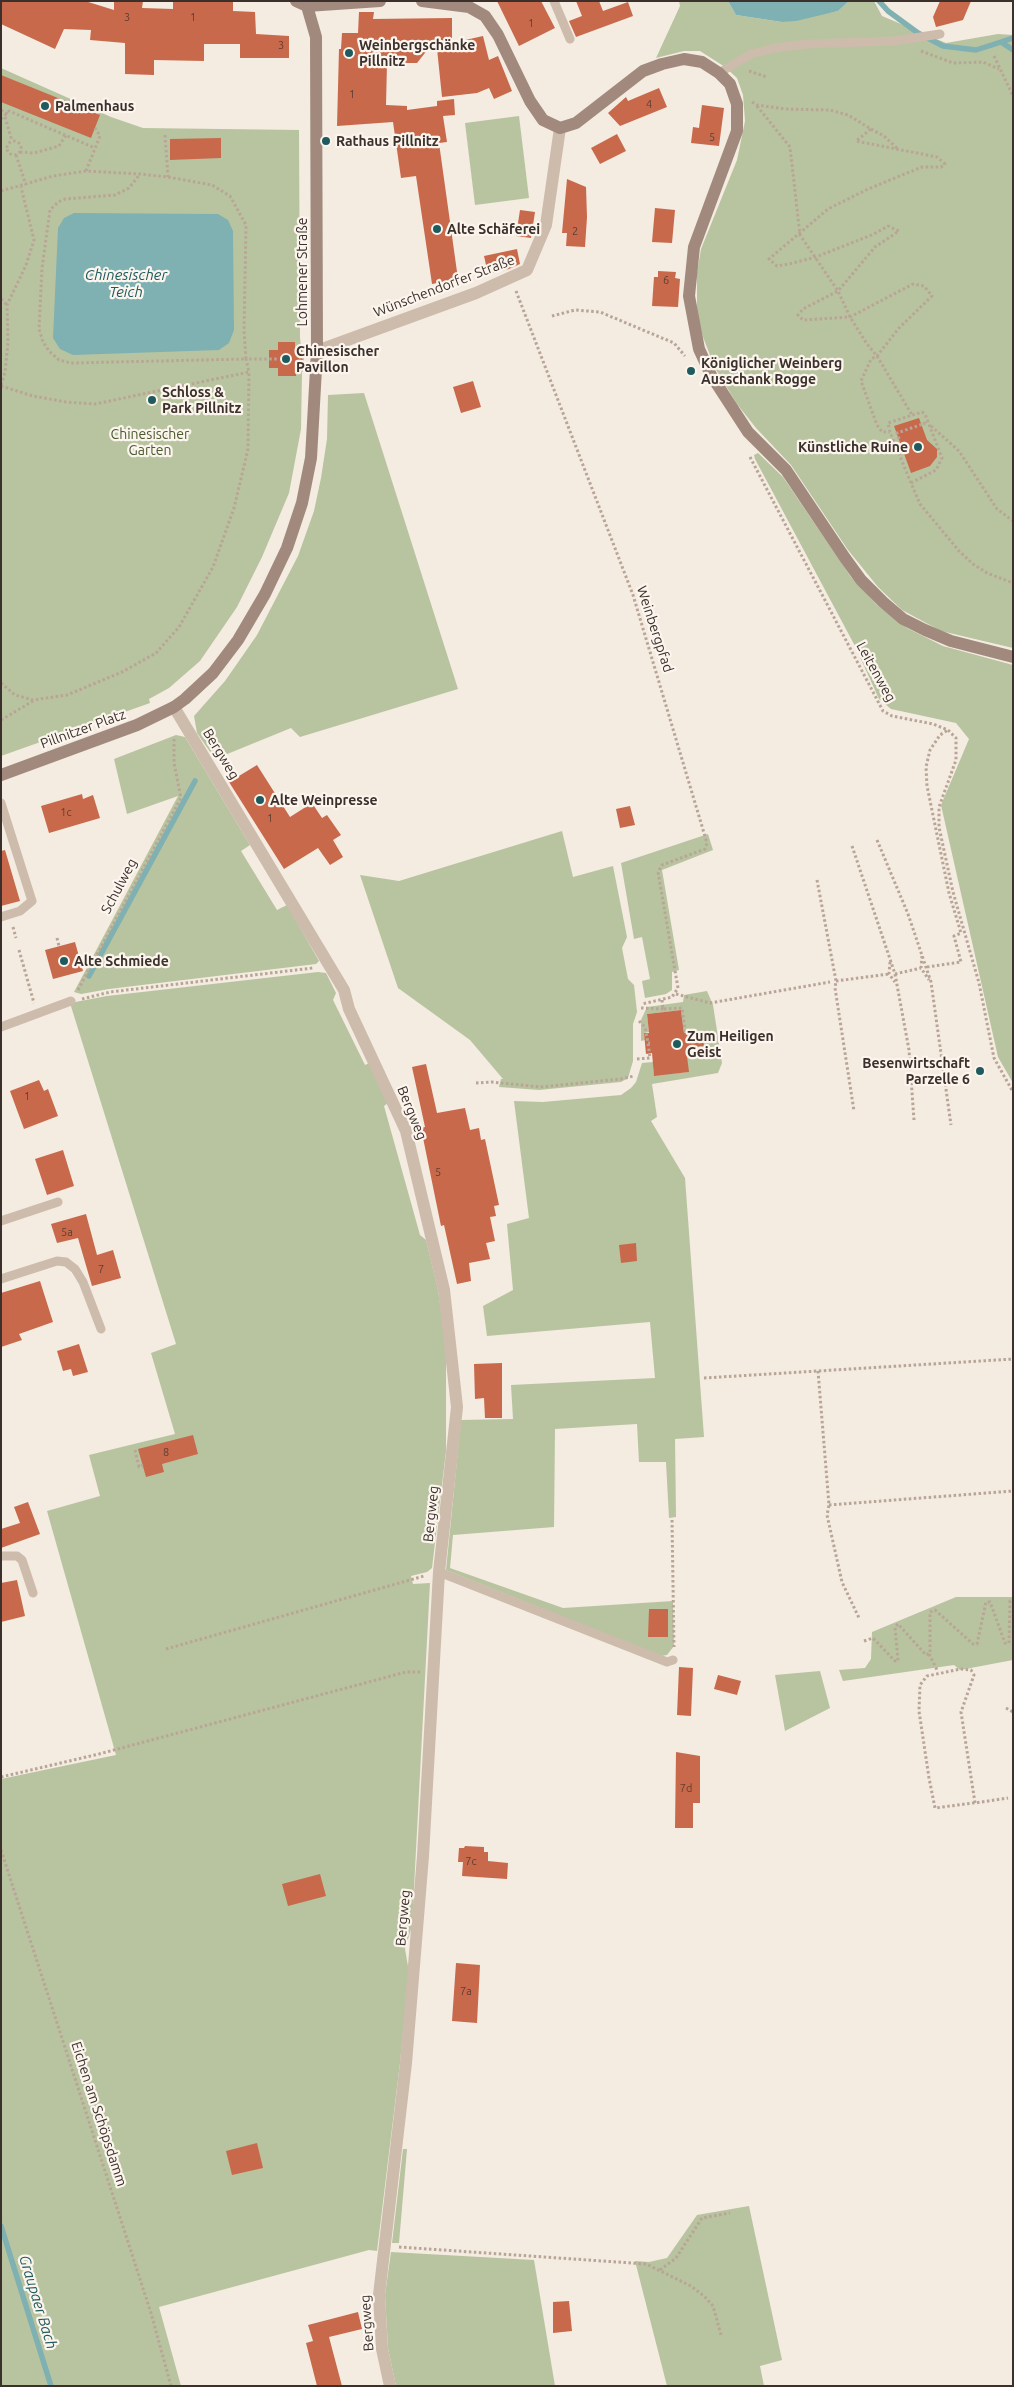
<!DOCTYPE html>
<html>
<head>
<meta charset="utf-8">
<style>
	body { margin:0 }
	#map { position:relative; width:1014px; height:2387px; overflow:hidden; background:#f4ebe1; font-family:Ubuntu,sans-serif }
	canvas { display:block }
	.frame { position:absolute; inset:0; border:2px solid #3b302b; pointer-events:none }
</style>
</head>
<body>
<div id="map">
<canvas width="1014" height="2387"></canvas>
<div class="frame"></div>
</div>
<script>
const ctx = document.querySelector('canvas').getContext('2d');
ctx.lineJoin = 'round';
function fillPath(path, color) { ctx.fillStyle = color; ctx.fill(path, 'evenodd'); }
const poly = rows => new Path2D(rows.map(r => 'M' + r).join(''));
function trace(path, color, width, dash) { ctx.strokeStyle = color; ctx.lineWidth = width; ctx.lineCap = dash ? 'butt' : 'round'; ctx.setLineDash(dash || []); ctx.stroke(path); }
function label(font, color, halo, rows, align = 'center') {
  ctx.font = font + ' Ubuntu,sans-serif'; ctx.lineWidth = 4.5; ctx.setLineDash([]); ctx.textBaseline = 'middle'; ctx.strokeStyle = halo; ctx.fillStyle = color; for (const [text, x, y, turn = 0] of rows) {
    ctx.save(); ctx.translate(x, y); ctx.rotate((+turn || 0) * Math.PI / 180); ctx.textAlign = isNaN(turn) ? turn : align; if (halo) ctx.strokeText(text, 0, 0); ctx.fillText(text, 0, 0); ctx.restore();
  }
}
const green = poly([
	[679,1,728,1,736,15,782,22,838,11,849,1,874,1,882,16,946,43,998,34,1013,35,1013,648,941,631,902,610,878,587,848,550,791,465,756,428,737,404,715,368,703,337,697,314,697,273,701,249,737,160,745,121,743,95,737,78,725,67,700,51,684,51,656,58,680,6],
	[1,68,111,117,143,128,299,130,300,338,301,347,304,347,304,371,302,372,301,429,289,493,262,557,237,607,200,661,169,688,149,699,150,703,1,756],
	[519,116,529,198,475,205,465,123],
	[364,393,458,689,300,737,291,728,215,759,197,733,194,716,225,681,257,635,298,556,314,511,321,478,327,439,328,395],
	[758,453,783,477,851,577,877,605,907,628,943,646,1013,665,1013,1083,998,1057,941,805,969,739,956,723,891,709,879,699,855,646,755,459,754,455],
	[176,735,185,737,250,845,241,851,277,910,287,905,319,961,316,964,109,989,81,994,74,992,178,796,127,814,114,759],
	[562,831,573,877,613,866,627,937,622,948,628,979,634,985,637,1012,633,1024,633,1061,628,1078,621,1082,539,1090,499,1087,501,1079,503,1079,470,1040,398,988,360,875,399,881],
	[708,834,713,850,662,870,679,970,672,972,672,990,666,994,645,998,642,981,650,979,642,937,634,939,621,863],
	[318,972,326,973,336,993,333,1000,365,1065,369,1063,388,1103,384,1106,420,1235,426,1240,438,1290,446,1349,446,1451,432,1568,427,1572,411,1576,413,1584,430,1583,412,1926,405,1949,409,1972,400,2063,377,2251,369,2250,159,2307,181,2386,1,2386,1,1779,116,1755,47,1511,100,1496,89,1455,175,1434,151,1353,176,1344,70,1003,107,996],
	[707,991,713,1005,722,1063,718,1073,652,1084,657,1117,651,1121,685,1178,704,1437,675,1439,676,1517,669,1518,666,1462,639,1462,637,1424,555,1429,554,1527,453,1535,450,1568,563,1608,673,1601,674,1646,667,1655,661,1656,446,1570,461,1420,513,1419,511,1385,655,1378,650,1322,487,1336,483,1306,513,1290,507,1224,529,1218,514,1101,543,1102,621,1095,631,1088,636,1082,642,1063,653,1062,654,1075,688,1072,686,1048,704,1046,703,1031,684,1033,681,1010,647,1014,649,1032,644,1033,645,1040,641,1041,641,1020,647,1007,683,1002,684,995],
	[956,1597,1013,1597,1013,1660,960,1670,954,1665,843,1681,839,1670,865,1668,871,1659,872,1632],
	[820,1671,830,1708,785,1731,775,1675],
	[403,2149,407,2149,399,2243,392,2243],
	[749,2206,782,2360,760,2366,764,2386,667,2386,635,2261,649,2262,667,2258,697,2215],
	[391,2252,534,2260,555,2386,396,2386,388,2348,385,2295]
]);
const water = poly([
	[728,1,849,1,838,11,796,21,782,22,736,15],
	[74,213,218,214,228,220,233,231,234,330,229,343,219,350,73,355,60,349,53,338,58,228,64,218]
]);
const stream = poly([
	[879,1,888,11,918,33,943,46,976,50,1001,42,1013,50],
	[1001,42,1013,38],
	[89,976,195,781],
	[1,2226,51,2386]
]);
const building = poly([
	[1,1,85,1,114,10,114,1,143,1,142,8,173,9,173,1,233,1,233,11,255,12,256,34,289,36,289,58,240,58,240,44,204,44,204,61,154,60,154,75,125,74,125,43,90,40,91,30,64,29,55,49,1,24],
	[497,1,541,1,555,28,519,46],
	[576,1,599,1,603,11,628,2,633,16,576,37,569,21,582,16],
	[940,1,971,1,963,20,936,27,933,17],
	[359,12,374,12,373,19,452,18,452,43,483,36,489,60,498,56,512,91,494,99,489,88,477,93,442,97,436,39,417,63,387,63,386,105,407,106,407,110,437,106,437,101,454,99,455,115,443,116,447,142,439,143,458,279,432,284,416,176,401,178,393,122,337,126,339,49,341,49,342,33,358,33],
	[1,75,100,115,91,138,1,102],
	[659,88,667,107,620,126,608,113,626,97,628,101],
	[702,105,724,108,719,146,691,143,693,127,699,128],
	[617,134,626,151,600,164,591,148],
	[221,138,221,158,170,160,170,139],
	[567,179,586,187,587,217,585,247,566,246,567,233,562,233],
	[655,208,675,210,672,243,652,242],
	[520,210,535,212,531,238,516,236],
	[517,249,520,264,509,269,488,274,484,256],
	[658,271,676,272,675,278,680,279,678,307,652,306,654,277,658,277],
	[278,342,295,342,295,350,302,350,303,367,296,368,296,376,278,376,278,368,269,368,269,350,278,350],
	[473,381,481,407,461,413,453,387],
	[919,418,927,440,937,449,937,457,930,466,911,473,894,426],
	[257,765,290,817,312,803,322,818,327,815,341,835,333,840,343,857,330,865,318,848,284,869,229,782],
	[82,794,83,799,93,795,100,818,49,833,41,806],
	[630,806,635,825,620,828,616,809],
	[5,850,20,901,1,906,1,851],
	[75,942,83,971,53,979,45,950],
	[681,1010,684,1033,703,1031,704,1046,686,1048,689,1072,654,1076,652,1053,646,1054,644,1033,649,1033,647,1014],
	[426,1064,437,1113,465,1108,470,1130,479,1128,481,1140,485,1139,499,1205,494,1206,496,1216,490,1217,495,1241,486,1243,490,1259,469,1263,471,1281,457,1284,444,1225,441,1226,421,1128,425,1127,412,1067],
	[39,1080,44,1091,48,1089,58,1116,24,1129,10,1091],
	[63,1150,74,1186,47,1195,35,1159],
	[86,1214,97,1255,113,1250,121,1278,92,1286,78,1238,57,1243,51,1224],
	[636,1243,637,1261,621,1263,619,1245],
	[40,1281,53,1322,19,1334,22,1340,1,1347,1,1293],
	[79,1344,88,1372,73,1376,71,1369,63,1371,57,1351],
	[502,1363,502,1418,485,1418,484,1398,475,1399,474,1364],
	[193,1435,198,1454,162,1464,164,1472,146,1477,138,1449],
	[28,1502,40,1534,1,1548,1,1529,20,1523,14,1507],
	[17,1580,25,1616,1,1622,1,1583],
	[649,1609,668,1609,668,1637,648,1637],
	[679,1667,693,1668,691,1716,677,1715],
	[718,1675,741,1681,737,1695,714,1689],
	[676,1752,700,1756,700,1803,693,1803,693,1828,675,1828],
	[465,1846,484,1847,484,1852,488,1852,488,1861,508,1863,507,1879,462,1876,463,1862,458,1862,459,1848,464,1848],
	[320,1874,326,1896,288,1906,282,1884],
	[456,1963,480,1965,477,2023,452,2021],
	[257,2143,263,2168,232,2175,226,2151],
	[569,2301,572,2331,553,2333,553,2302],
	[358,2312,362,2329,329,2337,342,2386,317,2386,306,2343,313,2341,308,2325]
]);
const path = poly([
	[921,51,953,63,983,62,999,69],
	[994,56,1013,96],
	[749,71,767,77],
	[752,102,757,105,785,109,830,110,848,115,871,129,856,141,937,157,945,164,941,167,922,167,868,189,828,209,769,259,777,266,789,264,816,257,874,234,888,226,899,231,875,247,838,291,803,309,798,315,803,320,850,317,913,284,924,286,932,296,899,328,877,356,871,359,861,381,877,425,882,432,890,432],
	[757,106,790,147,800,235,838,291,850,317,867,344,877,356,912,415],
	[1,110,8,114],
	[5,117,12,141],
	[1,119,9,111,95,148],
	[871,129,884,136,898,149],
	[165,135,168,177],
	'7 148a7 7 0 1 1 14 0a7 7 0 1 1-14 0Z',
	[20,152,34,153,59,146,66,135],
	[16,155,26,185],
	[86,171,100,136,95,128],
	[1,191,53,176,86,171,140,174,168,177,212,185,230,196,246,225,244,331,246,359,71,363,59,360,49,351,43,342,39,329,42,268,50,210,58,202,65,199,115,195,129,188,140,174],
	[516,291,633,595,707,843,705,849,662,865,658,872,678,988,672,997,642,1004],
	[1,299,7,305],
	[552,316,575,310,600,312,674,343,685,356],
	[1,385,5,372,8,343,7,305,26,265,34,240,21,187],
	[1,386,33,396,66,402,95,404,249,372,246,359,278,359],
	[931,426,959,451,997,509,1013,521],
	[899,439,897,433,923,424],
	[750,457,883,711,892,716,933,724,948,730,956,738,956,760,939,807,939,827,953,892,979,983,994,1058,1013,1092],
	[911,483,936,470,942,458,925,414,922,412,888,423,890,432,911,483,920,504,959,551,973,564,987,573,1013,583],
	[1,683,15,695,33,700,67,695,122,672,156,653,179,627,213,567,234,508,248,449,249,372],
	[1,720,33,701],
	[877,840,908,914,931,982,951,1125],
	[852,846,895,974,909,1050,914,1120],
	[817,880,836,981,835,988,854,1111],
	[13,927,16,938],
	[57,938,59,946],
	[19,950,34,1003],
	[922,956,921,968,929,980],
	[890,962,889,974,895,982],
	[927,967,961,962,954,936,961,933,949,893,927,786,926,767,930,750,940,735,948,730],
	[895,974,921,968],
	[836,981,889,974],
	[78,990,181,798,174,763,174,738],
	[676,994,710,1003,830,982],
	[82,999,110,992,313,968],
	[662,1000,663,1009,682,1008,685,1031,698,1032],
	[641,1008,663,1009,664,1012],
	[639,1021,645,1027,648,1043,650,1043],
	[637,1059,650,1058,648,1043],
	[476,1083,492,1082,540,1087,621,1079,634,1076],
	[818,1371,829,1505,827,1515,842,1582,859,1618],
	[704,1378,1013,1359],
	[135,1450,139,1467,143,1465],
	[829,1505,1013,1491],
	[672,1520,674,1647],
	[864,1641,873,1638,895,1661,898,1661,895,1627,898,1624,926,1655,930,1653,930,1612,935,1610,973,1644,977,1644,986,1602,990,1602,1005,1643,1009,1643,1010,1601,1013,1601],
	[166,1649,424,1576],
	[929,1654,938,1672],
	[1006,1708,1013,1712],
	[1,1777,99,1754,406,1672,420,1672],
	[975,1803,961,1712,974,1675,971,1670,961,1669,927,1676,920,1685,919,1711,929,1778,935,1808,973,1803,975,1803,1008,1798],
	[1,1850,151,2313,171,2386],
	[399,2247,646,2264,691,2286,704,2296,713,2306,721,2335],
	[660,2270,676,2258,702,2218,730,2213]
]);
const lane = poly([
	[554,1,570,39],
	[719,73,751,54,775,48,806,44,894,41,940,34],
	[1,803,32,901,20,911,1,917],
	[1,1027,71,1001],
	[1,1221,58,1202],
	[1,1279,57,1261,66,1262,75,1269,83,1282,101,1329],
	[1,1556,17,1556,22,1560,33,1593],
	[439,1572,667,1662,673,1660]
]);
const street = poly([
	[317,351,476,293,527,270,546,225,560,128],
	[174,707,344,990,349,1009,406,1131,444,1290,457,1407,439,1572,423,1856,406,2063,379,2295,382,2349,390,2386]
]);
const secondary = poly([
	[296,1,307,6,380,1],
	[422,1,469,7,485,16,498,35,530,101,543,120,560,128,576,123,643,71,662,64,684,59,702,62,719,73,730,84,737,104,737,131,694,247,689,296,699,349,711,375,748,432,786,470,845,558,861,580,883,602,903,619,925,630,951,641,1013,657],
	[1,775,137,725,174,707,185,699,213,673,238,640,265,594,287,548,302,503,311,458,317,351,316,37,307,6]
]);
const pathBridge = poly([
	[923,424,925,423,925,426]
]);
const markers = [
	[349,53,5,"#1f5a5e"],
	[45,106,5,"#1f5a5e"],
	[326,141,5,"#1f5a5e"],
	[437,229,5,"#1f5a5e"],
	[286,359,5,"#1f5a5e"],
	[691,371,5,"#1f5a5e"],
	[152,400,5,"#1f5a5e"],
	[918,447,5,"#1f5a5e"],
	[260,800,5,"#1f5a5e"],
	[64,961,5,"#1f5a5e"],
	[677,1044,5,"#1f5a5e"],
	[980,1071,5,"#1f5a5e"]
];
const numberNames = [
	["3",127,17],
	["1",193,17],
	["1",531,23],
	["3",281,45],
	["1",352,94],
	["4",649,104],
	["5",712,137],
	["2",575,231],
	["6",666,280],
	["1c",66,812],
	["1",270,818],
	["1",27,1096],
	["5",438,1172],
	["5a",67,1232],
	["7",101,1269],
	["8",166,1452],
	["7d",686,1788],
	["7c",471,1861],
	["7a",466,1991]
];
const poiNames = [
	["Weinbergschänke",359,45],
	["Pillnitz",359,61],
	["Palmenhaus",55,106],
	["Rathaus Pillnitz",336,141],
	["Alte Schäferei",447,229],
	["Chinesischer",296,351],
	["Pavillon",296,367],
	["Königlicher Weinberg",701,363],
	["Ausschank Rogge",701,379],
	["Schloss &",162,392],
	["Park Pillnitz",162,408],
	["Künstliche Ruine",908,447,"right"],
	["Alte Weinpresse",270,800],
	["Alte Schmiede",74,961],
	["Zum Heiligen",687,1036],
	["Geist",687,1052],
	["Besenwirtschaft",970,1063,"right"],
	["Parzelle 6",970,1079,"right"]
];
const streetNames = [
	["Lohmener Straße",302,272,-90],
	["Wünschendorfer Straße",444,286,-21],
	["Weinbergpfad",655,629,72],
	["Leitenweg",876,672,61],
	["Pillnitzer Platz",83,729,-20],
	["Bergweg",221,754,59],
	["Schulweg",119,886,-62],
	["Bergweg",412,1113,68],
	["Bergweg",431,1514,-84],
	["Bergweg",403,1918,-85],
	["Eichen am Schöpsdamm",99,2114,72],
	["Bergweg",367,2323,-94]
];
const parkNames = [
	["Chinesischer",150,434],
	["Garten",150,450]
];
const waterNames = [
	["Chinesischer",126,275],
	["Teich",126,292],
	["Graupaer Bach",38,2302,73]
];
fillPath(green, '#b8c4a0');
fillPath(water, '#7fb0b2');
trace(stream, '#7fb0b2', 5.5);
fillPath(building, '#c8694b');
trace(path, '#b9a596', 3, [2.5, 2.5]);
trace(lane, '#cdbbac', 9);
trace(street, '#cdbbac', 12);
trace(secondary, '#a18a7d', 12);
trace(pathBridge, '#b9a596', 3, [2.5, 2.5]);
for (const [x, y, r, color] of markers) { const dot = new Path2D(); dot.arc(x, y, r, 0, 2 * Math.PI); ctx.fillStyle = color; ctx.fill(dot); trace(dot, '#fbf5ee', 2); }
label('11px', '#5e3e33', null, numberNames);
label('bold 14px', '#3b302b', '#fbf5ee', poiNames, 'left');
label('14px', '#3b302b', '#fbf5ee', streetNames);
label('14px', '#4a5a2e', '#fbf5ee', parkNames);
label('italic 15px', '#1f5a5e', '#fbf5ee', waterNames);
</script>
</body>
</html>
